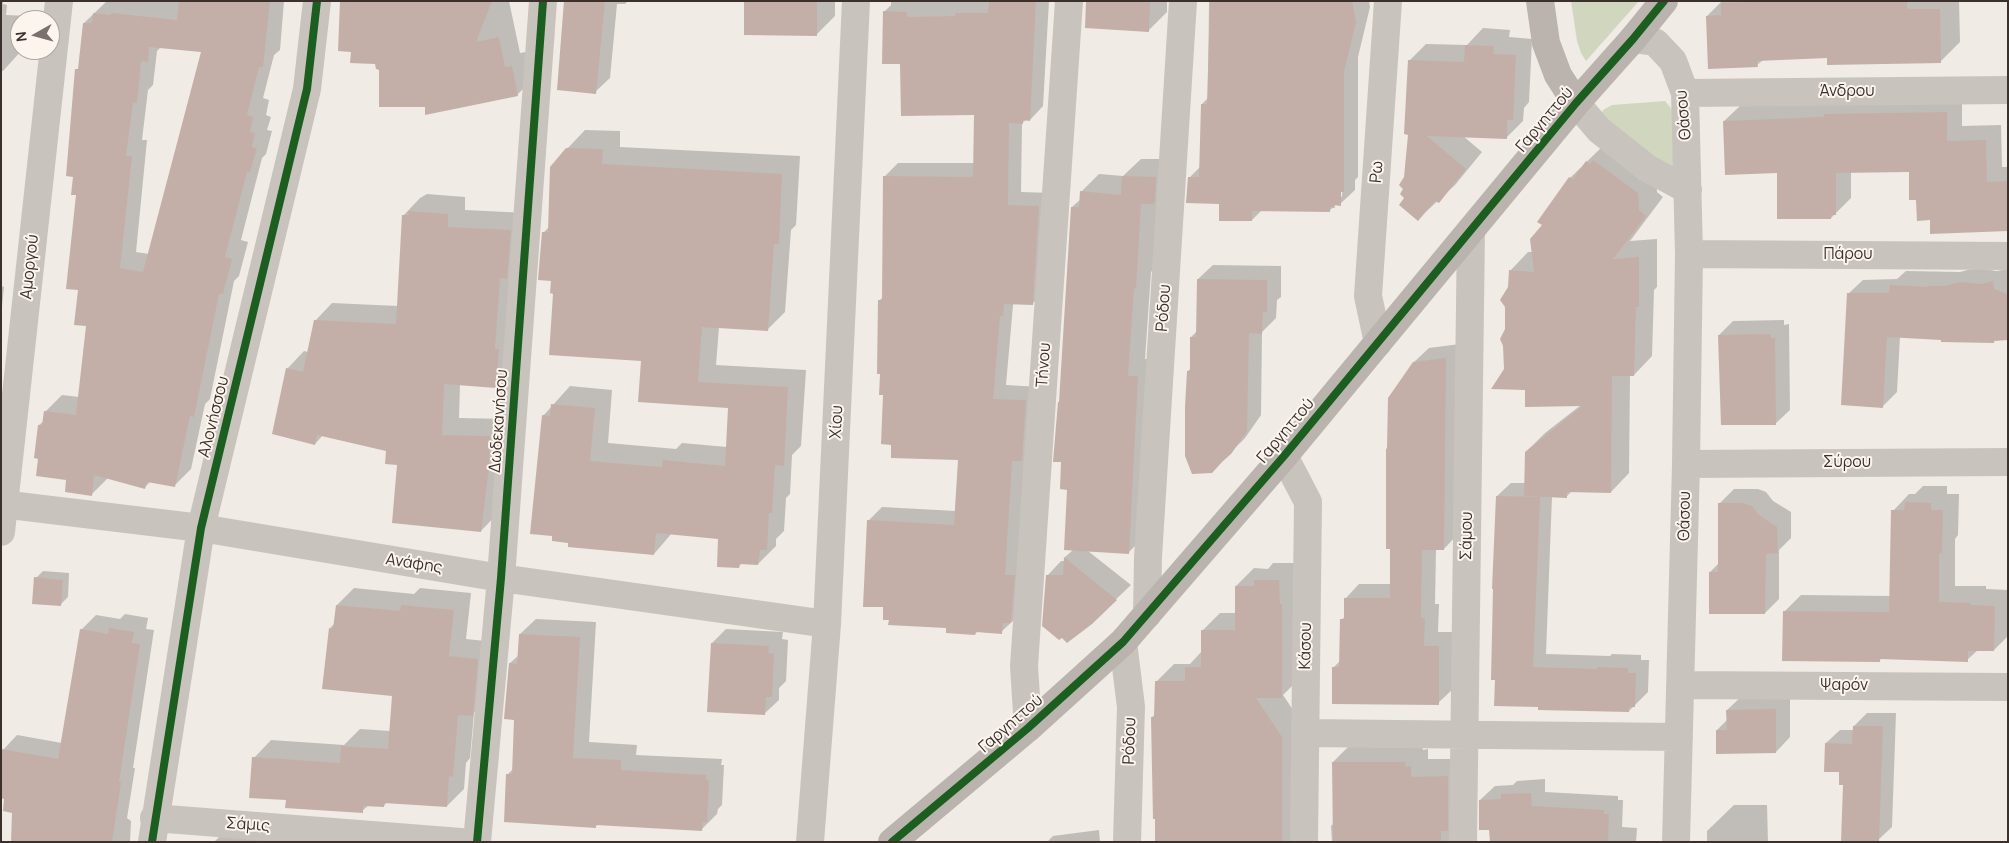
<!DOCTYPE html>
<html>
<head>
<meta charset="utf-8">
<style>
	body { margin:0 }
	#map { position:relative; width:2009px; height:843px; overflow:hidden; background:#f0ebe5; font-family:Manrope,sans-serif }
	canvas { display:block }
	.frame { position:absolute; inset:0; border:2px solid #3b302b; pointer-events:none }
	.north { position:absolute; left:10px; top:10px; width:50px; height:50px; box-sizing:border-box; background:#fbf5ee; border:1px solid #aea6a0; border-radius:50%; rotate:263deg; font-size:14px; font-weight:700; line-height:20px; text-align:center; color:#3b302b }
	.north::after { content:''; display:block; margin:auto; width:18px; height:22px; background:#7a716c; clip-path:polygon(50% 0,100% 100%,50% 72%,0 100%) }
</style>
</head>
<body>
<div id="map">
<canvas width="2009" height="843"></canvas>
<div class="frame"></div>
<div class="north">N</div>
</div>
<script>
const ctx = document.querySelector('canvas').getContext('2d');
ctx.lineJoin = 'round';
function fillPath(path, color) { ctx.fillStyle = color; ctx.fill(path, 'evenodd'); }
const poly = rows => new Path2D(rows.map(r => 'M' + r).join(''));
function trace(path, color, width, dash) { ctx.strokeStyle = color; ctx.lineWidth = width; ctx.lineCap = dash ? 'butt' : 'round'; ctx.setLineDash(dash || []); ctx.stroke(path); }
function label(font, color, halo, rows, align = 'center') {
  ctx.font = font + ' Manrope,sans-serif'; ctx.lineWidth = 4; ctx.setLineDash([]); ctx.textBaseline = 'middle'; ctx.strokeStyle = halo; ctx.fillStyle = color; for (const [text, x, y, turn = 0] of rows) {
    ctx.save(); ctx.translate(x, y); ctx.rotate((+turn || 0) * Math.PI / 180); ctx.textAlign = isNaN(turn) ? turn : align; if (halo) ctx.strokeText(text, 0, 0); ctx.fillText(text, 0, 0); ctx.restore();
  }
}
const green = poly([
	[1571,1,1639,1,1586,61,1581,53,1577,41],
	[1665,101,1676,114,1675,163,1672,169,1600,118,1603,110,1612,105]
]);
const shadow = poly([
	[1,1,3,1,3,4,7,5,6,15,30,16,29,20,20,20,20,50,22,50,3,71,1,71],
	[107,1,284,1,280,50,274,55,263,98,269,100,266,115,271,117,267,130,272,131,266,154,262,158,241,240,248,242,239,276,234,281,210,399,205,404,191,469,174,486,151,481,145,487,108,478,92,494,39,458,39,425,44,421,45,412,62,395,79,397,87,325,79,289,78,194,74,176,77,70,80,67,84,23],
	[161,47,202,51,149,254,136,252,147,140,142,140,148,90,153,85,157,51],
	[341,1,509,1,520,53,526,52,532,80,517,95,426,106,377,63,352,51],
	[565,1,628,1,625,4,617,4,610,78,595,92],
	[745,1,835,1,835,16,816,35],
	[891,1,1049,1,1043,106,1030,120,1026,120,1022,123,1021,192,1053,193,1046,290,1032,304,1014,303,1013,305,1006,385,1040,387,1015,619,1001,632,978,631,975,634,948,626,890,619,885,606,868,521,882,507,956,511,960,458,893,444,884,393,879,301,883,297,884,177,898,163,974,163,976,113,901,62,884,12,891,5],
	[1088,1,1167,1,1167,12,1148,31],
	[1209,1,1369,1,1370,7,1358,57,1358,177,1355,180,1355,190,1340,204,1337,204,1329,211,1262,210,1252,220,1221,202,1189,178,1201,166,1202,104,1208,98],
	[1340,186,1343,186,1342,196,1340,199],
	[1722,1,1959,1,1960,42,1940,62,1828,57,1763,60,1757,65,1707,16],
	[1483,28,1510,30,1509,37,1532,39,1529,102,1524,108,1523,121,1506,138,1463,136,1482,152,1455,185,1418,219,1406,198,1405,189,1409,133,1409,61,1426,44,1467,45],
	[1962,97,1962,126,2001,125,2002,167,2008,167,2008,229,1931,219,1917,199,1910,171,1851,171,1851,198,1831,218,1724,121,1740,106],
	[585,130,620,131,620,147,800,156,796,225,791,230,785,312,767,330,719,327,716,365,806,370,801,446,792,455,790,494,786,498,784,531,776,539,776,546,758,564,742,563,739,566,720,538,672,533,654,554,543,416,570,386,612,390,608,443,676,449,682,443,727,447,729,407,642,360,554,292,543,233,550,226,567,149],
	[1605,144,1656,175,1657,192,1663,197,1630,241,1657,239,1657,287,1654,290,1652,356,1634,375,1630,375,1629,473,1611,492,1572,491,1566,497,1552,496,1546,654,1610,656,1612,654,1641,655,1641,660,1649,660,1648,692,1629,711,1539,709,1497,496,1511,483,1525,483,1526,452,1545,433,1581,405,1526,389,1505,370,1510,271,1528,252,1533,252,1544,225,1539,222,1570,178],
	[1141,159,1173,159,1153,270,1151,272,1145,359,1155,359,1146,535,1128,553,1088,551,1131,585,1091,623,1047,576,1061,561,1065,561,1065,557,1073,550,1061,400,1072,207,1081,199,1081,192,1099,174,1123,176],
	[427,194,465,197,465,210,527,213,513,369,495,387,460,384,459,418,507,419,498,513,481,531,399,464,387,450,323,435,315,444,287,369,304,351,308,352,315,321,332,303,398,306,403,216,420,198],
	[1213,265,1281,266,1281,297,1277,300,1276,318,1262,332,1261,415,1245,438,1230,453,1188,371,1191,368,1191,337,1197,331,1198,279],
	[1975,268,1997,271,2008,269,2008,339,1996,339,1994,342,1900,336,1897,392,1883,406,1848,294,1863,280,1897,279,1906,271,1960,272],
	[1,286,4,287,1,317],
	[1784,320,1784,325,1789,324,1790,410,1775,424,1719,335,1733,321],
	[1460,344,1458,534,1444,549,1436,549,1435,604,1439,604,1438,632,1453,632,1453,689,1438,703,1333,668,1340,661,1342,620,1345,616,1345,599,1359,584,1391,584,1414,362,1429,348],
	[1923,486,1947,486,1947,494,1959,494,1958,535,1955,539,1955,586,1986,586,1986,589,2008,590,2008,636,1994,650,1978,650,1967,660,1882,658,1879,661,1784,612,1801,595,1891,596,1893,511,1909,494,1915,494],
	[1734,489,1758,489,1766,492,1773,501,1791,512,1791,538,1779,550,1779,599,1765,613,1710,572,1719,563,1719,504],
	[1273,563,1296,563,1299,679,1283,695,1299,719,1300,842,1156,842,1152,717,1156,714,1156,682,1174,664,1190,664,1202,651,1202,631,1220,613,1236,613,1236,586,1254,568,1268,569],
	[43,571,69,573,68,597,60,605,36,578],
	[354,588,414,594,420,588,471,593,466,639,495,642,490,697,474,713,470,758,466,763,464,789,447,806,387,802,384,806,369,805,362,811,287,799,254,758,271,740,344,745,360,729,390,731,393,694,330,628,335,623,337,605],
	[125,614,148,618,146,629,154,630,133,768,135,768,127,818,131,821,130,842,13,842,13,812,3,750,17,735,62,743,81,630,96,615,120,619],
	[536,619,596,622,589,742,637,745,636,755,722,759,721,765,724,765,722,805,718,809,717,814,701,830,599,824,596,826,505,821,508,774,513,769,515,719,510,663,519,655,520,634],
	[726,629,783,632,782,639,788,640,786,681,779,688,779,700,764,714,712,643],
	[1790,695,1790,737,1776,752,1717,730,1728,719,1727,710,1742,696],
	[1867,713,1896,713,1892,827,1878,840,1844,783,1841,771,1826,743,1840,730,1854,730,1854,726],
	[1350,745,1422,745,1423,750,1428,749,1428,759,1465,759,1453,842,1332,842,1331,826,1334,823,1333,762],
	[1545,779,1545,792,1618,796,1618,800,1623,800,1622,827,1637,828,1636,842,1491,842,1490,828,1480,800,1495,786,1513,785,1517,781],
	[1734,805,1767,805,1768,842,1707,842,1707,831],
	[1099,830,1100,842,1047,842,1053,836],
	[222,834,296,842,214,842]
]);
const building = poly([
	[179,1,270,1,263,67,259,67,247,115,253,117,250,132,255,133,252,147,257,148,250,172,247,172,225,257,232,259,223,294,219,294,194,417,190,416,175,487,147,482,145,489,94,475,92,496,65,492,66,480,36,476,38,459,34,458,38,425,42,425,44,411,76,415,86,326,74,325,78,290,66,289,76,195,71,195,73,177,66,176,75,69,78,69,83,23,92,23,93,13,111,15,111,13,177,20],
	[149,47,201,52,143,272,120,268,132,156,126,156,133,102,137,103,141,61,148,62],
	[340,1,492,1,476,42,499,37,505,67,512,66,518,96,425,115,425,107,379,107,379,70,376,69,375,64,350,63,351,52,338,51],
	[564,1,605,1,596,94,557,90],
	[744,1,817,1,817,36,744,35],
	[989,1,1036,1,1030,121,1023,120,1023,124,1009,123,1008,205,1039,206,1033,305,1004,304,1003,316,1000,316,993,399,1026,400,1022,461,1012,461,1005,575,1015,575,1011,623,1003,623,1002,634,976,632,975,635,946,633,946,628,888,625,889,620,883,620,883,607,863,607,867,520,954,525,958,460,891,458,891,445,881,444,883,395,879,395,880,374,877,374,878,300,882,300,883,176,973,177,974,115,901,116,900,64,882,64,883,11,907,12,907,17,955,16,956,13,988,13],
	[1086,1,1150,1,1149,32,1085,28],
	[1210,1,1352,1,1356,22,1344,72,1344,192,1341,192,1341,206,1334,205,1335,208,1330,207,1330,212,1252,211,1252,221,1219,221,1219,204,1186,203,1188,177,1199,177,1201,104,1207,104],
	[1770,1,1907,1,1907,9,1940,9,1941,63,1827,65,1827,58,1757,61,1758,67,1708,69,1706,16,1721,15,1721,3],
	[1465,45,1494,46,1493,54,1516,55,1513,120,1507,120,1507,139,1427,136,1466,169,1439,203,1435,201,1418,221,1399,205,1404,198,1400,194,1403,189,1399,185,1404,177,1408,135,1404,134,1408,60,1464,62],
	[1947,112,1947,141,1986,140,1987,182,2008,181,2008,231,1930,234,1930,220,1917,221,1916,200,1909,200,1909,172,1836,173,1836,215,1831,215,1831,219,1777,219,1777,173,1725,175,1723,121,1824,117,1824,114],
	[566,148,603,149,602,164,782,174,779,244,774,244,768,331,702,327,698,382,788,387,784,466,775,465,772,513,769,513,767,550,760,550,758,565,740,564,739,568,717,567,718,539,656,533,654,555,568,547,568,543,552,541,552,536,530,534,542,415,550,416,551,404,595,408,590,461,662,467,663,460,725,466,728,408,638,402,641,361,549,355,553,294,550,293,551,281,538,280,542,232,548,232,550,167],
	[1593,160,1638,193,1639,210,1646,216,1613,259,1639,257,1639,307,1636,307,1634,376,1612,376,1611,493,1567,492,1567,498,1524,496,1525,452,1582,406,1525,407,1525,390,1491,389,1504,369,1503,346,1500,339,1505,329,1505,307,1500,300,1508,287,1509,270,1534,272,1530,239,1542,225,1537,222,1569,177,1573,179,1586,161,1590,164],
	[1122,176,1156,177,1155,202,1153,204,1141,204,1136,289,1134,288,1128,376,1138,376,1129,554,1064,550,1067,490,1060,489,1061,462,1053,462,1058,402,1059,402,1071,207,1079,207,1080,191,1121,195],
	[408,211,448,214,448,227,511,230,507,279,500,278,495,349,499,349,496,388,444,384,442,435,490,436,489,467,481,532,392,523,397,465,385,464,386,451,317,435,315,445,272,434,286,368,303,372,314,320,396,324,402,215,409,215],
	[1197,279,1267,280,1267,312,1263,312,1262,334,1249,333,1247,431,1231,454,1222,462,1212,473,1192,474,1185,456,1185,407,1187,371,1190,371,1190,337,1196,337],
	[1993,281,1994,289,2008,294,2008,340,1994,341,1994,343,1941,342,1941,340,1887,337,1883,408,1841,405,1847,293,1889,293,1890,285,1928,287,1928,286,1945,286,1960,282,1982,284],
	[1770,334,1771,338,1775,338,1776,425,1721,425,1718,335],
	[1446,358,1444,550,1422,550,1421,618,1425,618,1424,646,1439,646,1439,705,1332,704,1332,667,1339,667,1340,619,1344,619,1344,598,1390,598,1390,549,1386,549,1386,449,1387,448,1388,398,1413,362],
	[1496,496,1540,497,1533,667,1597,669,1597,667,1628,668,1628,673,1636,673,1635,707,1629,707,1629,712,1538,710,1538,707,1494,706,1495,680,1491,680,1493,589,1492,589],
	[1905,502,1931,503,1931,510,1943,510,1942,553,1939,554,1939,602,1970,603,1970,605,1995,606,1994,651,1968,651,1968,662,1880,659,1880,662,1782,661,1783,611,1889,612,1891,510,1904,510],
	[1718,503,1743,503,1752,506,1759,515,1777,527,1778,553,1766,554,1765,614,1709,614,1709,572,1718,572],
	[1064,557,1117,600,1092,624,1067,643,1062,638,1059,640,1042,626,1046,575,1063,575],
	[34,577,63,580,61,606,32,604],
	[1254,580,1279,580,1280,604,1282,604,1282,698,1256,698,1282,737,1282,842,1155,842,1155,819,1153,819,1151,717,1154,717,1155,681,1185,681,1185,667,1201,667,1201,630,1235,630,1235,586,1254,586],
	[336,605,400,611,401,605,454,610,449,656,478,659,473,716,458,715,453,777,449,776,447,807,384,803,384,807,363,806,363,813,285,808,286,800,249,798,252,757,340,763,341,746,388,749,392,696,322,689,329,628,333,629],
	[109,628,134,632,132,643,140,644,119,782,121,782,112,842,11,842,12,813,3,811,4,799,1,798,1,749,58,759,80,629,108,634],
	[519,634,580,637,573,758,621,760,621,770,706,775,706,780,709,781,707,822,703,822,702,831,596,825,596,828,504,822,506,774,512,774,514,720,504,719,509,663,517,664],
	[711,643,769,646,768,653,774,654,772,697,766,697,765,715,707,712],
	[1776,709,1776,753,1716,754,1716,730,1727,730,1726,710],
	[1853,726,1883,726,1879,842,1841,842,1843,785,1839,785,1839,772,1824,772,1825,743,1852,744],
	[1332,762,1405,762,1406,767,1411,766,1411,777,1448,776,1448,831,1441,831,1441,842,1333,842],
	[1531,793,1532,806,1604,810,1604,814,1609,814,1608,842,1490,842,1489,830,1479,830,1479,800,1501,799,1501,794]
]);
const street = poly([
	[1633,39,1655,42,1673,61,1685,93,1689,254,1686,464,1676,842],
	[1685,93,2008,90],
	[1576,103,1599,130,1647,168,1688,190],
	[1689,254,2008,256],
	[1378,343,1368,296,1388,1],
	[1284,456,1308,502,1304,842],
	[1686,464,2008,462],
	[1,504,201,528,501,578,827,624],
	[1,532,59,1],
	[1147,615,1148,557,1183,1],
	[1123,642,1131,707,1127,842],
	[1681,685,2008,687],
	[1028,728,1024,666,1069,1],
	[1305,733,1679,737],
	[154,818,461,842],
	[152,842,201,528,307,89,317,1],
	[477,842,501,578,543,1],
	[810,842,827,624,856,1],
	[1463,842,1471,230]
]);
const secondary = poly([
	[1540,1,1546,43,1558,75,1576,103],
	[892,842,1028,728,1123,642,1284,456,1576,103,1633,39,1664,1]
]);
const cycleway = poly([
	[152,842,201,528,307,89,317,1],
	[477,842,501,578,543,1],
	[892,842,1028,728,1123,642,1284,456,1576,103,1633,39,1664,1]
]);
const streetNames = [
	["Άνδρου",1847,92],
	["Θάσου",1684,115,-95],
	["Γαργηττού",1545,120,-50],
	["Ρω",1377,172,-86],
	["Πάρου",1848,255],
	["Αμοργού",30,267,-84],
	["Ρόδου",1164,308,-86],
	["Τήνου",1044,365,-86],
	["Αλονήσσου",214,417,-76],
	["Δωδεκανήσου",499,421,-86],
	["Χίου",837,422,-87],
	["Γαργηττού",1286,431,-50],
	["Σύρου",1847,463],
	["Θάσου",1685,516,-89],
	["Σάμου",1467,536,-89],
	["Ανάφης",414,564,9],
	["Κάσου",1306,646,-89],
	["Ψαρόν",1844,686],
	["Γαργηττού",1011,724,-41],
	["Ρόδου",1130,741,-88],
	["Σάμις",248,825,4]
];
fillPath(green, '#d1d6bf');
fillPath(shadow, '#0003');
fillPath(building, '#c3afa7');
trace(street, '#c9c3be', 28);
trace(secondary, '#bab3ae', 28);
trace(cycleway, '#1b5e20', 8);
label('16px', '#3b302b', '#fbf5ee', streetNames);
</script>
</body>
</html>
